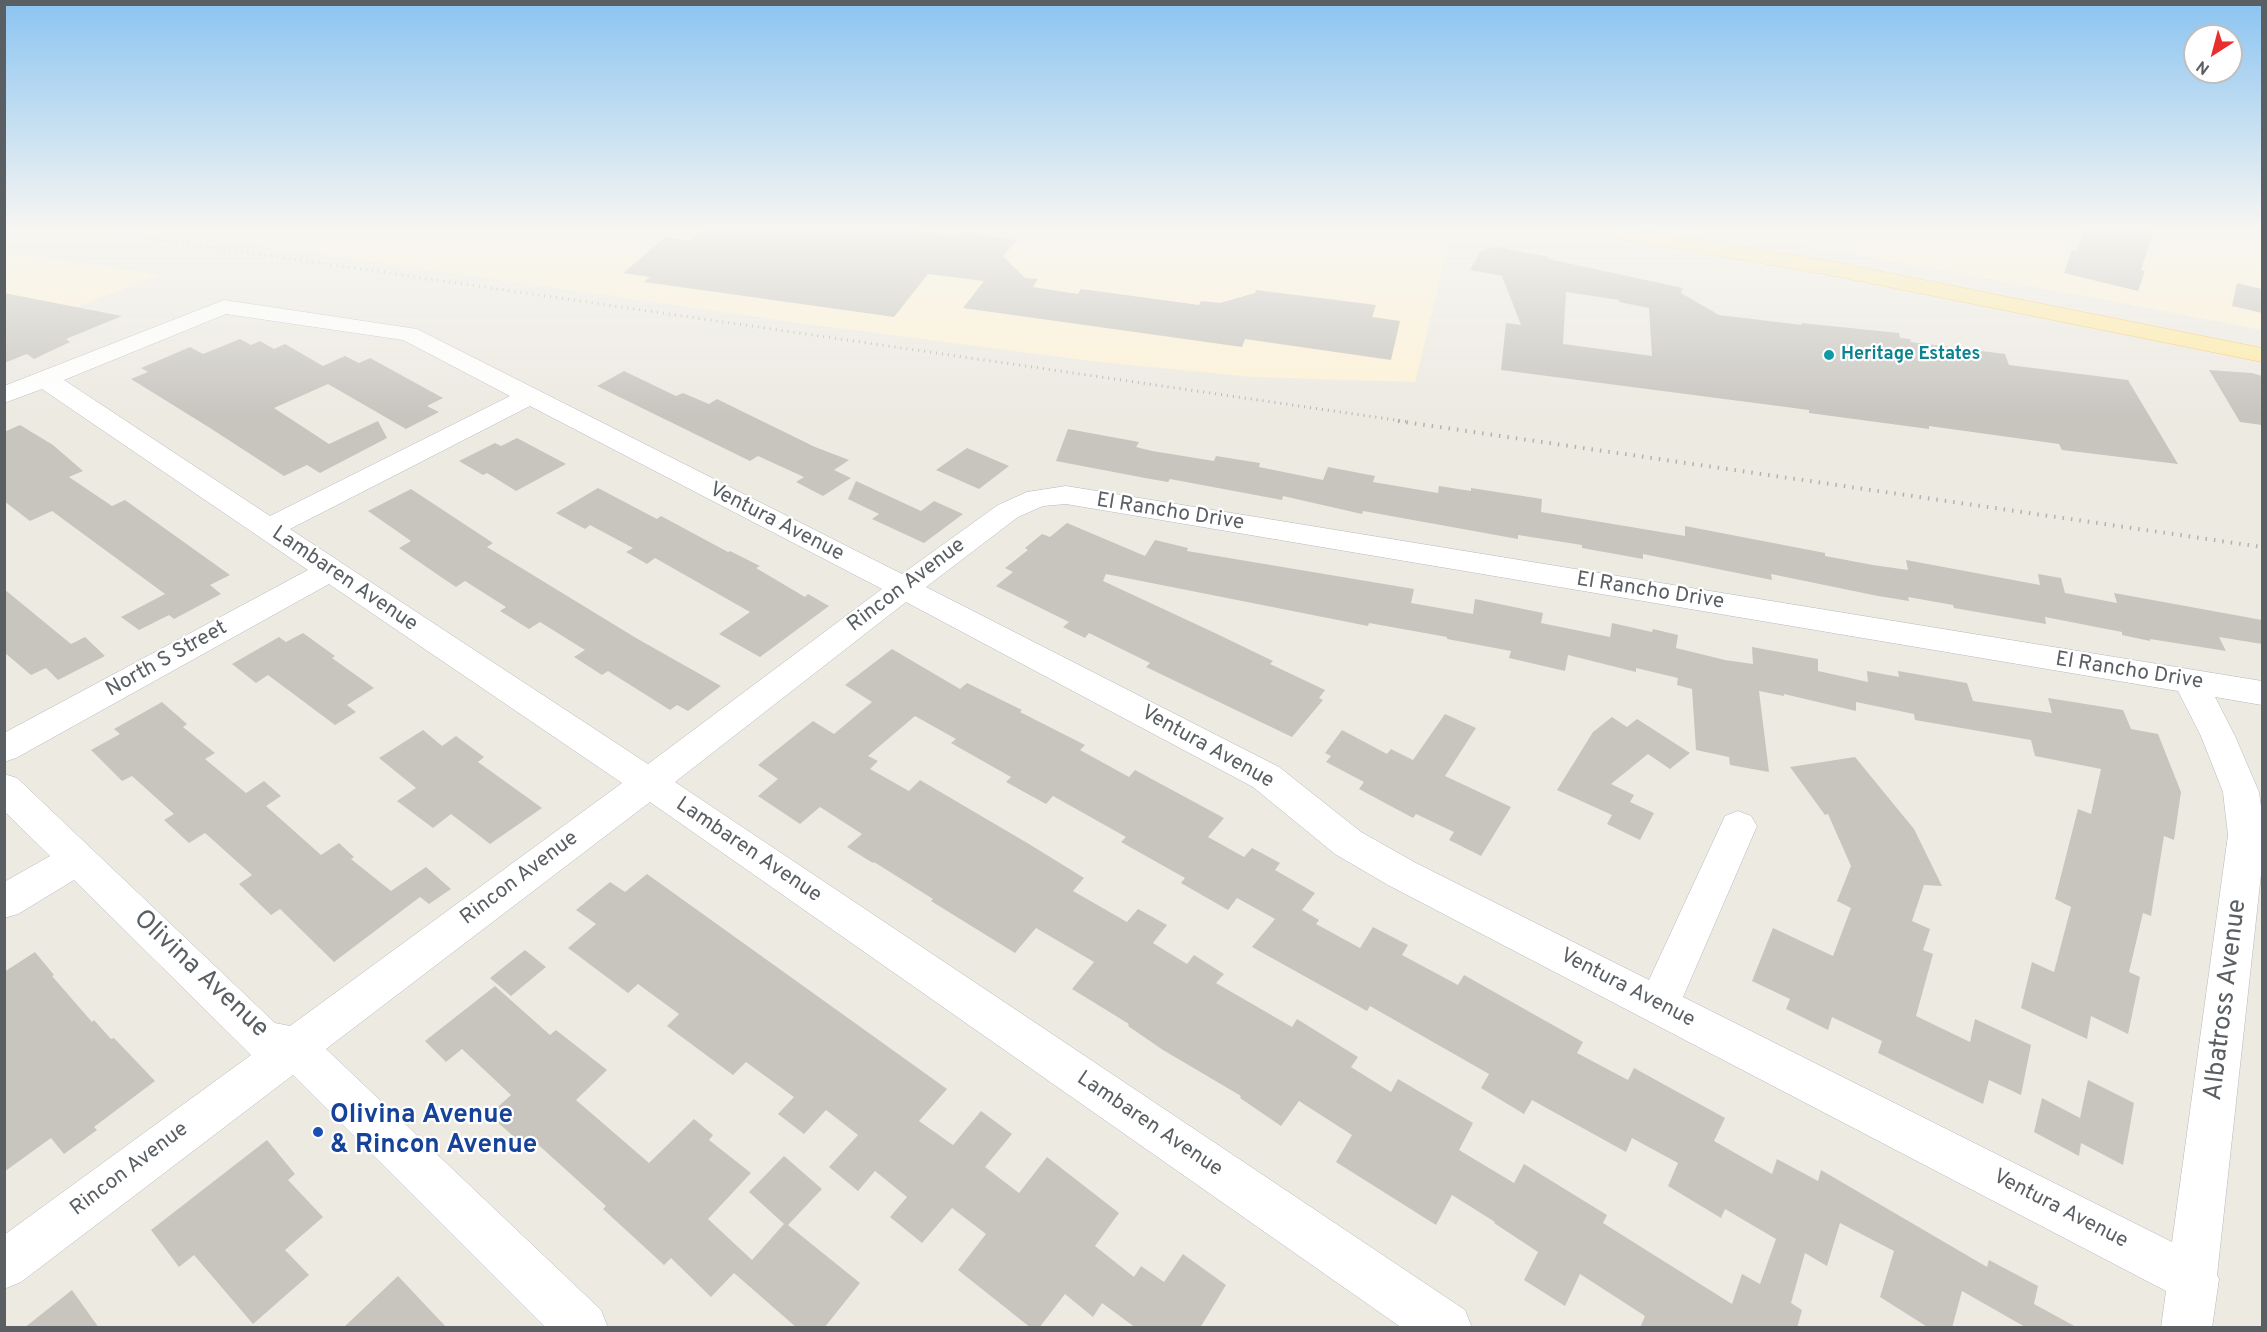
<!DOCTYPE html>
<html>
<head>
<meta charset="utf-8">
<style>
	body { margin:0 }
	#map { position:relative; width:2267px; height:1332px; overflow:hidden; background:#edeae2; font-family:Overpass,sans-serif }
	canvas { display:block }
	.frame { position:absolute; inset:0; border:6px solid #5a5f63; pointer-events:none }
	.north { position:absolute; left:2183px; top:24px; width:60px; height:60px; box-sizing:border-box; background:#fff; border:2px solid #bdbfc1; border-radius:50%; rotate:216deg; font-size:16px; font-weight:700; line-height:24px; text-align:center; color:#5a5f63 }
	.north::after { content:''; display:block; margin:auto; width:21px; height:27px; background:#e82f2d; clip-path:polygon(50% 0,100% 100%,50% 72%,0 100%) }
</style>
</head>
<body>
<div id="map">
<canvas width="2267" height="1332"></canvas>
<div class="frame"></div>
<div class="north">N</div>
</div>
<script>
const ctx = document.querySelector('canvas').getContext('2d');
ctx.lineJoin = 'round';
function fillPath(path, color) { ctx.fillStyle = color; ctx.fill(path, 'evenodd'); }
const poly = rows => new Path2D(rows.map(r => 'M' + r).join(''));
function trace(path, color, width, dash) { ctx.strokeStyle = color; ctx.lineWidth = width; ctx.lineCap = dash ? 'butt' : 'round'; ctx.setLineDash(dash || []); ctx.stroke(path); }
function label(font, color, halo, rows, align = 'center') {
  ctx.font = font + ' Overpass,sans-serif'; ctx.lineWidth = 4.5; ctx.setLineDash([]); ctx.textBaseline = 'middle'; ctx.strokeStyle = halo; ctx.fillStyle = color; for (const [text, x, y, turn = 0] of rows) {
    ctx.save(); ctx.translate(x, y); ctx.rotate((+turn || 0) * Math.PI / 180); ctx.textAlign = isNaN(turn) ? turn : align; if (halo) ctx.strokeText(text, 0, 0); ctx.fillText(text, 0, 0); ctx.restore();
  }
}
const commercial = poly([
	[146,229,1452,229,1415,382,1253,377,1100,362,799,323],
	[1716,229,2262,229,2262,330,2117,302],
	[5,252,160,275,5,334]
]);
const building = poly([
	[705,229,900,229,960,237,963,233,1017,240,1003,256,1025,278,1038,279,1033,287,1078,294,1081,289,1199,305,1201,301,1220,303,1255,293,1256,290,1376,305,1372,317,1400,321,1391,360,1245,339,1242,347,963,308,984,281,928,274,894,317,644,282,650,277,623,273,666,237,691,241],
	[2085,229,2154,229,2141,270,2145,271,2138,291,2064,273,2072,250,2076,251],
	[1487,247,1496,249,1497,247,1549,257,1548,259,1683,288,1681,293,1719,315,1802,325,1801,323,1899,333,1900,338,1910,339,1911,342,2005,354,2009,365,2128,380,2178,464,2062,450,2059,444,1929,426,1929,429,1809,413,1809,410,1501,370,1506,323,1521,325,1502,276,1470,270,1482,249,1486,250],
	[1566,292,1619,300,1619,302,1649,308,1652,356,1563,344],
	[2237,283,2262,289,2262,313,2232,306],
	[4,293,122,316,66,339,70,342,34,359,27,354,4,363],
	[240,339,251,345,260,341,274,349,285,344,323,366,345,356,359,363,370,358,443,398,427,406,439,412,406,429,328,384,274,408,329,444,378,421,387,438,320,473,307,465,284,476,210,428,131,379,148,372,141,368,190,347,203,354],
	[2209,370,2252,373,2262,376,2262,425,2240,422],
	[624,371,676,396,683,393,709,404,717,399,815,447,849,460,834,470,851,478,823,496,796,482,804,477,758,456,750,461,597,386],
	[20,425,53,445,83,471,69,477,112,506,125,500,230,575,210,585,221,594,174,619,169,615,139,630,121,617,165,594,52,511,30,521,4,501,4,432],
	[1068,429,1139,442,1136,447,1152,451,1214,461,1216,456,1260,463,1259,467,1323,480,1328,467,1375,476,1373,482,1438,493,1439,486,1471,491,1471,488,1542,499,1541,512,1685,536,1685,526,1825,553,1825,556,1873,565,1908,570,1906,560,2040,585,2038,574,2061,578,2065,593,2117,603,2114,593,2262,620,2262,644,2219,637,2226,651,2150,639,2150,641,2122,635,2122,632,2045,617,2046,624,1954,608,1953,605,1908,597,1909,601,1878,596,1771,574,1772,580,1643,554,1643,559,1582,548,1582,545,1518,535,1518,539,1363,511,1362,514,1283,496,1282,500,1170,479,1168,482,1145,478,1056,461],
	[517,438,566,464,516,491,487,473,483,475,459,461,495,443,501,446],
	[967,448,1009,466,979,489,936,470],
	[856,481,921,511,934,501,963,514,924,543,872,519,879,514,848,499],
	[598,488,657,519,661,516,728,552,730,551,760,566,756,568,805,597,808,594,829,606,760,657,719,634,750,612,655,558,647,564,626,552,633,548,590,525,585,529,556,513],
	[411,489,493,543,487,547,636,638,721,686,688,711,677,705,670,710,608,671,602,675,574,657,585,650,540,622,529,629,500,611,506,607,465,581,456,587,441,577,399,548,411,541,368,511],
	[1067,523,1145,556,1155,540,1188,548,1187,551,1414,589,1411,603,1473,614,1475,599,1543,613,1541,623,1610,637,1612,623,1652,632,1653,629,1678,635,1676,648,1725,660,1753,664,1752,647,1818,659,1818,671,1868,682,1867,671,1899,677,1898,671,1967,683,1973,701,2052,713,2048,698,2123,710,2131,729,2158,734,2181,792,2174,840,2164,836,2151,916,2143,913,2129,972,2140,977,2128,1034,2091,1016,2087,1039,2021,1008,2032,962,2054,972,2071,907,2055,899,2078,809,2091,814,2101,769,2035,756,2031,740,1915,720,1914,714,1856,702,1856,711,1784,694,1784,696,1759,691,1769,772,1730,765,1729,757,1696,750,1692,689,1677,685,1678,678,1636,668,1636,672,1568,655,1565,671,1509,658,1511,651,1447,639,1447,637,1369,623,1368,626,1106,574,1103,581,1215,633,1273,661,1270,664,1325,690,1319,698,1323,700,1292,737,1146,667,1150,663,1089,633,1085,638,1063,627,1069,622,996,586,1013,572,1005,568,1028,550,1025,548,1042,534,1050,537],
	[4,589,71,644,85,637,105,656,58,680,46,668,31,675,4,652],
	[303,633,335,656,332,658,374,688,347,705,356,712,335,725,268,675,256,683,232,664,279,637,286,642],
	[892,649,960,689,967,683,1022,710,1020,712,1085,745,1080,750,1129,777,1135,770,1224,818,1208,837,1244,857,1252,848,1280,863,1275,870,1315,893,1302,910,1319,920,1316,924,1360,948,1373,927,1408,945,1402,955,1458,985,1464,975,1583,1042,1577,1053,1628,1080,1634,1068,1725,1118,1714,1141,1772,1174,1777,1159,1818,1181,1821,1170,1987,1267,1989,1260,2038,1286,2034,1304,2078,1328,2027,1328,1962,1291,1952,1328,1929,1328,1880,1297,1894,1251,1840,1223,1827,1266,1805,1253,1791,1303,1802,1310,1797,1328,1640,1328,1645,1316,1580,1274,1565,1306,1524,1280,1538,1252,1494,1223,1495,1222,1452,1195,1436,1225,1336,1162,1352,1135,1299,1101,1281,1126,1240,1098,1241,1096,1163,1050,1128,1026,1129,1024,1072,989,1094,962,1036,928,1015,953,931,901,933,899,874,862,873,863,847,847,862,834,820,807,800,824,758,796,778,779,758,765,813,721,834,734,872,702,845,685],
	[915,716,956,739,951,743,1011,777,1006,782,1046,804,1053,796,1126,837,1121,842,1185,878,1181,883,1228,910,1237,898,1275,919,1252,947,1367,1011,1370,1006,1489,1074,1481,1088,1524,1114,1532,1100,1626,1152,1632,1138,1678,1163,1668,1186,1721,1218,1725,1209,1776,1239,1760,1284,1742,1274,1732,1304,1603,1223,1607,1215,1524,1164,1514,1183,1459,1150,1473,1123,1398,1079,1391,1092,1351,1067,1358,1057,1297,1019,1292,1027,1216,983,1224,974,1194,955,1187,964,1153,943,1167,925,1138,909,1127,922,1073,891,1084,878,1029,844,920,780,909,791,870,769,878,761,868,756],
	[162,702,187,724,183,727,215,753,205,759,246,793,264,781,281,796,266,806,321,855,339,843,354,857,351,859,391,891,426,867,451,889,429,904,420,897,334,962,280,909,271,915,239,884,252,875,205,833,189,843,164,820,174,814,132,776,122,781,91,750,120,734,114,729],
	[1445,714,1476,728,1445,776,1511,807,1481,856,1449,840,1454,832,1416,814,1413,818,1359,789,1364,782,1326,762,1331,756,1325,753,1342,730,1387,754,1391,749,1413,760],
	[1612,717,1627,727,1637,719,1690,753,1670,769,1648,754,1611,784,1634,795,1630,802,1654,813,1640,840,1607,824,1612,815,1557,790,1593,732],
	[423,730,442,746,456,736,484,757,478,762,542,808,490,844,451,814,433,828,397,801,416,788,379,758],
	[1855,757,1914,829,1942,886,1924,885,1912,921,1930,929,1923,950,1933,954,1916,1016,1970,1042,1975,1019,2031,1045,2021,1095,1989,1080,1983,1104,1878,1053,1882,1041,1832,1017,1828,1030,1786,1009,1790,999,1752,981,1773,928,1833,956,1851,908,1837,901,1851,866,1828,814,1825,815,1790,767],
	[647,874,947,1089,919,1121,953,1145,981,1111,1012,1134,985,1167,1019,1193,1047,1157,1119,1213,1095,1246,1134,1277,1141,1266,1164,1282,1183,1254,1226,1285,1200,1328,1136,1328,1102,1303,1093,1317,1065,1294,1039,1328,1031,1328,958,1270,986,1234,952,1208,922,1243,890,1217,907,1197,875,1171,858,1191,829,1167,858,1135,826,1110,804,1134,778,1114,794,1097,746,1062,733,1075,667,1026,679,1014,638,984,628,993,568,948,596,924,576,910,610,882,625,892],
	[525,950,546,967,511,996,490,978],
	[35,952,54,975,52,976,92,1022,94,1020,111,1039,114,1038,155,1081,94,1127,97,1130,64,1154,51,1138,4,1172,4,972],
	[495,986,550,1035,556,1030,607,1070,576,1100,649,1163,694,1119,713,1135,709,1140,751,1173,708,1219,752,1260,784,1224,749,1192,784,1156,822,1189,788,1225,860,1283,824,1328,797,1328,734,1273,711,1297,671,1258,664,1265,603,1209,606,1206,533,1140,526,1147,489,1115,511,1095,462,1049,446,1062,425,1041],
	[2088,1080,2134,1103,2123,1165,2081,1143,2079,1156,2034,1132,2042,1098,2080,1118],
	[267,1140,295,1174,288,1180,323,1217,285,1250,309,1275,253,1324,194,1255,179,1267,151,1230],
	[398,1276,447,1328,343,1328],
	[72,1290,99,1328,24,1328]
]);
const minor = poly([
	[224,300,417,329,902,574,998,505,1027,492,1066,486,2262,681,2262,705,2215,697,2235,736,2259,792,2262,814,2262,865,2217,1275,2219,1279,2212,1328,2161,1328,2166,1291,1388,885,1335,854,1253,787,906,602,675,782,1465,1310,1472,1328,1402,1328,650,802,326,1049,601,1310,608,1328,546,1328,293,1075,21,1282,4,1289,4,1235,251,1055,74,880,18,914,4,918,4,882,50,856,4,811,4,774,17,778,275,1023,290,1026,622,783,329,584,16,758,4,762,4,733,308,570,42,389,4,403,4,386,224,300],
	[226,314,403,340,510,396,270,516,64,380,226,314],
	[530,406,882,589,648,764,290,529,530,406],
	[1066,504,2178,691,2201,736,2223,792,2228,835,2172,1242,1683,997,1757,826,1751,816,1738,811,1725,816,1649,980,1416,863,1361,832,1279,767,926,587,1018,517,1043,506,1066,504]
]);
const major = poly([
	[1587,229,1637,229,1829,261,2262,348,2262,362,1829,275,1598,235,1591,233,1587,229]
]);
const railFar1 = poly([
	[87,229,1409,422]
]);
const rail = poly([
	[1398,421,2262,547]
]);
const markers = [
	[1829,355,6,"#0f9aa8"],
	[318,1132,6,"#1a4fb4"]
];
const farCulturenames = [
	["Heritage Estates",1841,355]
];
const streetNames = [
	["El Rancho Drive",1170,513,9],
	["Ventura Avenue",776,523,27],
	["Lambaren Avenue",344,580,34],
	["Rincon Avenue",907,586,-37],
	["El Rancho Drive",1650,592,9],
	["North S Street",167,660,-29],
	["El Rancho Drive",2129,672,9],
	["Ventura Avenue",1207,748,29],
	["Lambaren Avenue",748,851,34],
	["Rincon Avenue",520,879,-37],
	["Ventura Avenue",1627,989,27],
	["Lambaren Avenue",1149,1125,34],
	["Rincon Avenue",130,1170,-37],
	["Ventura Avenue",2060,1210,27]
];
const nearStreetnames = [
	["Olivina Avenue",200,975,43],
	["Albatross Avenue",2227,1000,-83]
];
const nearTransitnames = [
	["Olivina Avenue",330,1117],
	["& Rincon Avenue",330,1147]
];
fillPath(commercial, '#fdf2d6');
fillPath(building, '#c8c5bf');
trace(minor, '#b5b8bc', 1);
trace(major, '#f0bb58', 1);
fillPath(minor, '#fff');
fillPath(major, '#feeaa5');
trace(railFar1, '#b1b2b3', 3, [1, 5]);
trace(rail, '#b1b2b3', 4, [1.5, 7]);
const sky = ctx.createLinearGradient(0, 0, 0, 416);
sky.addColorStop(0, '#8bc4f1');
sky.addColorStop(0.55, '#f7f6f2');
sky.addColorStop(1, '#f7f6f200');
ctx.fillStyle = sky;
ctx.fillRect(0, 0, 2267, 416);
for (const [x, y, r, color] of markers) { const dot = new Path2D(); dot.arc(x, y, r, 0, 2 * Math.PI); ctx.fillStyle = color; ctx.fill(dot); trace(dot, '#fff', 2); }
label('bold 18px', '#0d838f', '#fff', farCulturenames, 'left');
label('21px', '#5a5f63', '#fff', streetNames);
label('26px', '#5a5f63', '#fff', nearStreetnames);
label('bold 26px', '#164399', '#fff', nearTransitnames, 'left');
</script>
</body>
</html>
